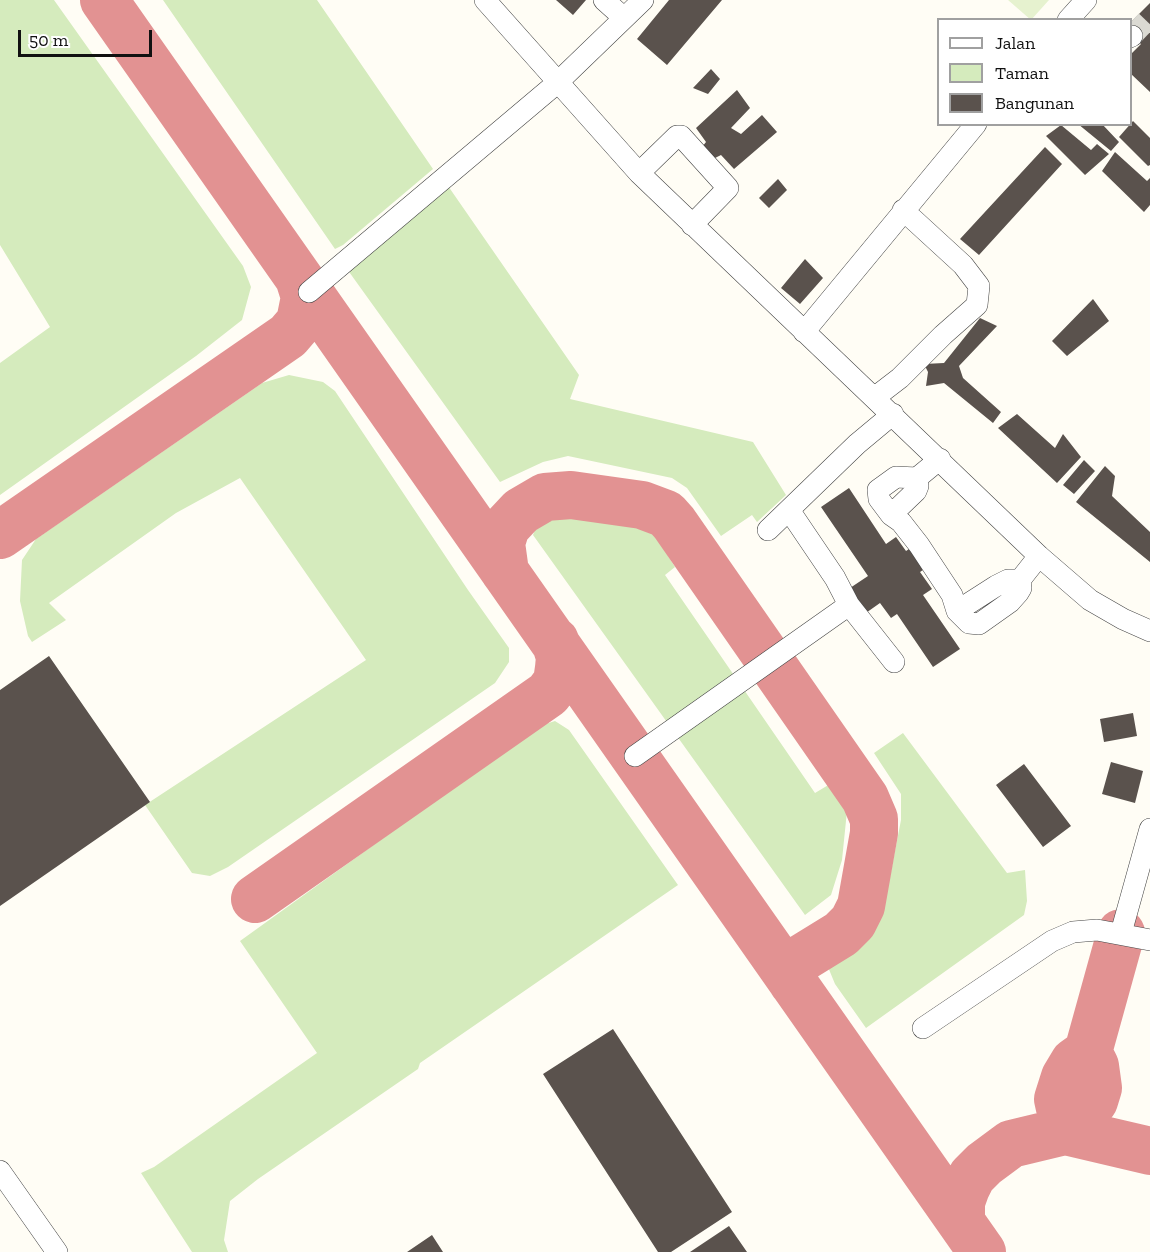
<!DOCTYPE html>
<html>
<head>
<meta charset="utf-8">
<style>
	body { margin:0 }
	#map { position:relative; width:1150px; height:1252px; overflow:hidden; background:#fffdf5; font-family:"Zilla Slab",serif }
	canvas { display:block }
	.legend { position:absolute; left:937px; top:18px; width:195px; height:108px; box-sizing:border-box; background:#fff; border:2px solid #a0a0a0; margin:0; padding:8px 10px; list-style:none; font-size:18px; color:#111 }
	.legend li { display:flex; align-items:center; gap:12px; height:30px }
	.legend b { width:30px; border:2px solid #a0a0a0 }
	.scale { position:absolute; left:18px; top:30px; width:134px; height:27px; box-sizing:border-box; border:3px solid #111; border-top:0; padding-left:8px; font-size:18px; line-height:21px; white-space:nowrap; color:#111; -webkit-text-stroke:4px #fff; paint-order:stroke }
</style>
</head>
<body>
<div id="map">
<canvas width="1150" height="1252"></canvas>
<ul class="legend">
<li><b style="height:8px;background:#fff"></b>Jalan</li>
<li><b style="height:16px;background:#d5ebbd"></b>Taman</li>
<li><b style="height:16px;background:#5a524d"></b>Bangunan</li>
</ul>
<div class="scale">50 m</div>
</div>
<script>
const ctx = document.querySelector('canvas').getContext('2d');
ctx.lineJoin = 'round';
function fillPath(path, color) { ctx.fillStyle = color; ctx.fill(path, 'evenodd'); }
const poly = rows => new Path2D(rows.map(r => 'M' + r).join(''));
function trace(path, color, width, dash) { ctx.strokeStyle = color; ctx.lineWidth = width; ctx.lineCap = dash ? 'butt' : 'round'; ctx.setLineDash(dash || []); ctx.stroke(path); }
const green = poly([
	[0,0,54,0,243,266,251,287,242,320,196,356,0,495,0,363,50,327,0,245],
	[163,0,317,0,433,169,343,245,335,249],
	[446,183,579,375,570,399,753,442,786,495,757,522,752,515,721,536,687,488,672,478,568,456,543,462,500,482,347,269],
	[289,375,323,382,335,391,468,590,509,648,509,662,495,683,228,867,210,876,192,873,145,805,366,660,240,478,176,513,49,603,66,620,32,642,28,636,20,601,22,560,36,539,262,383],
	[596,515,645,519,675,567,665,575,815,793,830,784,847,811,842,860,831,895,805,915,533,535,538,523,556,516],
	[555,721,569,730,678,885,420,1063,418,1069,258,1179,230,1201,224,1240,228,1252,192,1252,141,1173,154,1167,317,1053,240,941,539,726],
	[903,733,1007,873,1025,870,1027,901,1024,915,866,1028,835,984,828,967,834,959,874,928,883,913,901,820,901,794,874,753]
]);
const pitch = poly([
	[1008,0,1049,0,1031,20]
]);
const taxiway = poly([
	[104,0,982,1252],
	[0,535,288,336,300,322,305,297,299,278],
	[505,572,501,543,506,527,521,511,545,497,571,495,642,505,666,514,674,523,865,798,874,819,874,833,861,906,853,922,841,934,802,958,795,966,793,983],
	[255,899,548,694,557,682,559,668,560,657,555,641],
	[1121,933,1088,1052,1095,1066,1098,1088,1094,1101,1080,1119,1065,1131,1150,1151],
	[961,1222,961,1202,966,1188,972,1176,984,1164,1011,1144,1065,1131,1058,1099,1065,1077,1074,1062,1088,1052]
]);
const building = poly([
	[556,0,586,0,573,15],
	[669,0,722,0,667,65,637,39],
	[1150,3,1150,92,1130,73,1130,55,1141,44,1130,34,1130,23],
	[711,69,720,79,708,94,693,88],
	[737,90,750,108,731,128,741,134,762,115,777,132,734,169,721,155,707,162,698,152,706,142,696,128],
	[1133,121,1150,138,1150,165,1148,166,1119,137],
	[1078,124,1102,124,1119,142,1111,151],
	[1061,125,1091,150,1097,144,1109,154,1085,175,1046,136],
	[1045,147,1062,164,979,255,960,239],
	[1115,152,1147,181,1150,178,1150,205,1144,212,1102,171],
	[778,179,787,190,769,208,759,198],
	[805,259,823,278,800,304,781,288],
	[1093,299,1109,321,1067,356,1052,341],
	[980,318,997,326,959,366,963,378,1001,412,993,423,944,383,926,386,928,372,924,364,944,363],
	[1017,414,1055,448,1063,434,1081,457,1057,483,998,428],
	[1084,460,1095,471,1074,494,1063,485],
	[1105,466,1115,476,1112,496,1150,532,1150,562,1076,502],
	[849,488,886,544,896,537,906,551,915,545,929,566,920,572,932,589,923,595,960,649,933,667,897,614,891,618,880,603,863,615,847,590,868,576,821,507],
	[49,656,150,802,0,906,0,690],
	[1133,713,1137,736,1104,742,1100,719],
	[1111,762,1143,771,1135,803,1102,794],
	[1024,764,1071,826,1043,847,996,785],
	[613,1029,732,1212,671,1252,658,1252,543,1074],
	[729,1226,747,1252,690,1252],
	[432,1235,443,1252,407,1252]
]);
const minorTunnel = poly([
	[1132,36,1150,17]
]);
const minor = poly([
	[485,0,639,173,1039,556,1090,600,1123,619,1150,631],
	[604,0,624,18],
	[1068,20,1086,0],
	[1130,37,1132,36],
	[639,173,677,136,681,136,728,188,692,225],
	[309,292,557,83,643,0],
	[804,332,976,124],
	[874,398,900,378,943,335,977,305,979,286,963,265,903,210],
	[940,459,917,478,896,477,878,490,879,499,891,515,901,522,919,545,952,595,957,611,969,623,979,624,1010,602,1018,593,1021,588,1020,580],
	[789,510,835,578,849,605,894,662],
	[891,515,916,491,918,486,917,478],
	[768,530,857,444,893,414],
	[957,611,996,586,1008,580,1020,580,1039,556],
	[635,756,849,605],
	[1121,933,1150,829],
	[923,1028,1052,941,1073,932,1097,930,1150,940],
	[0,1171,57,1252]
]);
fillPath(green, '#d5ebbd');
fillPath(pitch, '#e6f2cf');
trace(taxiway, '#e29292', 48);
fillPath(building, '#5a524d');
trace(minorTunnel, '#dbdad3', 21, [21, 10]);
trace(minor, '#444', 22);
trace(minor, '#fff', 21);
</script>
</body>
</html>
